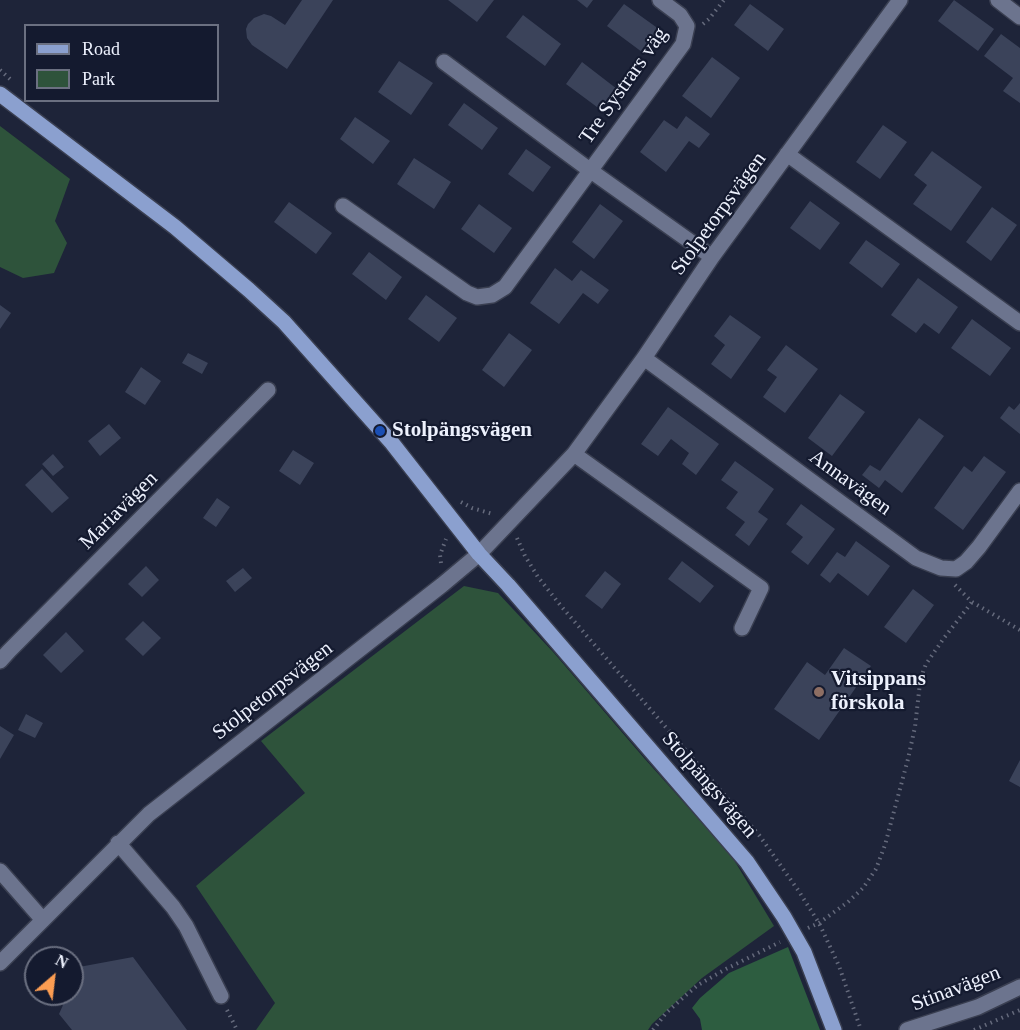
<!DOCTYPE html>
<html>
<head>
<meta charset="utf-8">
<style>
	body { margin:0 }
	#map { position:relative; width:1020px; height:1030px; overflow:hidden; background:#1e2439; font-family:Georgia,serif }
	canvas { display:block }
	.legend { position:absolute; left:24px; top:24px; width:195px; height:78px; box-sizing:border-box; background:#141a2f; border:2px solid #6b7081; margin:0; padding:8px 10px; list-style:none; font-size:18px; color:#edf1fd }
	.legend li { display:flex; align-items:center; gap:12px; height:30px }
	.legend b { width:30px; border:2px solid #6b7081 }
	.north { position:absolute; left:24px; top:946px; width:60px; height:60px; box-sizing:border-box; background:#141a2f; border:2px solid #6b7081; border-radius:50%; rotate:28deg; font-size:16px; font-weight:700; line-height:24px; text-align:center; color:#edf1fd }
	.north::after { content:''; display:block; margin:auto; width:21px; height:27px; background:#fc9d52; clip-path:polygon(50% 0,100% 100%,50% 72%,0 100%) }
</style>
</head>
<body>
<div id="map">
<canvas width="1020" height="1030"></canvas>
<ul class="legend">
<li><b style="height:8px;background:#8ba0cf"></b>Road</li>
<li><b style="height:16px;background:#2e533b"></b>Park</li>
</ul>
<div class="north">N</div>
</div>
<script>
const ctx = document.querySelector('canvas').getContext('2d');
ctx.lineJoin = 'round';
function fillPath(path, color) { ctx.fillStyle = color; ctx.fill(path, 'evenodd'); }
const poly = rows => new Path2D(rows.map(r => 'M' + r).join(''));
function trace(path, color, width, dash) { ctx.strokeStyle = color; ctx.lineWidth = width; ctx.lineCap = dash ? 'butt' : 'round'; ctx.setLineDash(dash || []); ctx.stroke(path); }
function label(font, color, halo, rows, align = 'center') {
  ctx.font = font + ' Georgia,serif'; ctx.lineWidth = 4.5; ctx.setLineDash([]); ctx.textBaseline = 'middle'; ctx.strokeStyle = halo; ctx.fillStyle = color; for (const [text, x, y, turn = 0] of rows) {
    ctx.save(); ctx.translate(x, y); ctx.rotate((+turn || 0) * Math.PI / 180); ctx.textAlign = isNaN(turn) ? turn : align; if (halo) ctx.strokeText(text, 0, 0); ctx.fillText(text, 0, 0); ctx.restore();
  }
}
const green = poly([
	[0,126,70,179,55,221,67,243,54,273,23,278,0,267],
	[464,586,498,593,554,653,644,758,731,855,774,926,702,978,652,1024,648,1030,256,1030,275,1003,196,886,305,793,261,741]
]);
const forest = poly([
	[788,947,820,1030,702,1030,700,1019,692,1008,700,998,729,973]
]);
const building = poly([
	[302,0,333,0,287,69,252,45,247,38,246,29,248,24,254,18,264,14,271,16,285,25],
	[448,0,494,0,477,22],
	[577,0,593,0,587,8],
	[954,0,994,29,978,51,938,21],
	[624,4,663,32,646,55,607,26],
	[750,4,784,29,768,51,734,25],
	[523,15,561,44,545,66,506,37],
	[1001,34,1020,48,1020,103,1003,91,1013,78,984,56],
	[712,57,740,78,711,118,682,96],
	[399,61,433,83,411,115,378,92],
	[582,62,617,89,601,110,566,84],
	[464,103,498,128,482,150,448,125],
	[686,116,710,134,699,148,689,141,666,172,640,152,664,120,677,129],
	[355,117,390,141,373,164,340,139],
	[883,125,907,142,880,179,856,162],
	[526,149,551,167,533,192,508,174],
	[932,151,982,187,951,231,913,204,927,185,914,175],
	[414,158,451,182,434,209,397,184],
	[810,201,840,223,820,250,790,228],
	[289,202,332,233,316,254,274,222],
	[479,204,512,228,494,253,461,229],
	[600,204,623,221,594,259,572,242],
	[992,207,1017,225,991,261,966,242],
	[866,240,900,264,882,288,849,263],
	[369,252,402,277,386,300,352,274],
	[555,268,572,281,581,270,609,290,598,304,583,293,559,324,530,303],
	[918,278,958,307,939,334,924,323,916,333,891,315],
	[426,295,457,318,439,342,408,319],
	[0,305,11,313,0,329],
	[730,315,761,337,731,379,711,364,725,345,714,336],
	[972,319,1011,348,990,376,951,348],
	[509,333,532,350,504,387,482,370],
	[786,345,818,369,785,413,763,397,777,377,767,370],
	[188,353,208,363,202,374,182,363],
	[141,367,161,381,145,405,125,392],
	[840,394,865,412,832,456,808,438],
	[1020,403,1020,434,1000,418,1009,406,1014,410],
	[668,407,719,444,696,475,682,464,689,453,671,439,658,456,641,444],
	[919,418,944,436,902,493,885,480,879,488,862,475,870,465,880,471],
	[109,424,121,438,100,456,88,441],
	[293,450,314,463,300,485,279,471],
	[53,454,64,467,53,476,42,464],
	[984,456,1006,472,963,530,934,508,964,466,972,472],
	[735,461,774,489,758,512,768,519,749,546,735,535,745,522,726,508,738,492,721,480],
	[42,469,69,498,52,513,25,485],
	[217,498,230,507,216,527,203,518],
	[801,504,835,529,808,565,791,552,803,537,786,524],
	[856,541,890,566,868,596,838,573,830,583,820,575,837,552,845,557],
	[682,561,714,586,700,603,668,579],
	[146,566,159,580,142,597,128,584],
	[243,568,252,578,235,592,226,581],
	[605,571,621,584,602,609,585,596],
	[913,589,934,605,906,643,884,627],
	[143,621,161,638,143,656,125,639],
	[66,632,84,651,61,673,43,655],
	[844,648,871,666,819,740,774,709,807,662,825,675],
	[26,714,43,723,35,738,18,730],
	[0,726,14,735,0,759],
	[1020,760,1020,787,1009,781],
	[133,957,187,1030,72,1030,59,1014,68,994,72,994,72,984,79,967]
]);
const path = poly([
	[703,24,709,19,724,0],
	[0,70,11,80],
	[461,502,472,508,493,514],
	[517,538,525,556,538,577,561,606,759,835,798,890,819,923,839,966,861,1030],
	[441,563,440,555,446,539],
	[955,585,972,602,1020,630],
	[808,928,819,923,848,902,863,888,876,869,885,845,908,759,915,727,920,683,923,672,926,664,944,638,972,602],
	[227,1010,237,1030],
	[653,1030,666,1013,685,996,698,985,726,969,780,942],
	[974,1030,1020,1010]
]);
const minor = poly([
	[998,0,1020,17],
	[444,62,591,171,712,257],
	[787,154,1020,323],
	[343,206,467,293,477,297,492,295,505,287,683,44,687,26,680,15,660,0],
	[644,358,916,558,941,568,956,569,966,562,979,547,1020,491],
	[574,454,761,588,742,628],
	[0,661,9,651,268,390],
	[118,843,173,907,186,926,221,996],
	[0,871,43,920],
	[0,963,149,814,442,585,479,554,574,454,644,358,712,257,900,0],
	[907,1030,978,1007,1020,987]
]);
const major = poly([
	[0,94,175,227,249,290,284,322,392,443,479,554,508,585,747,862,784,917,804,952,834,1030]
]);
const markers = [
	[380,431,6,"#1a4fb4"],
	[819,692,6,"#8d6e63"]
];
const streetNames = [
	["Tre Systrars väg",624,86,-55],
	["Stolpetorpsvägen",719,214,-54],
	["Annavägen",850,483,36],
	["Mariavägen",119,511,-45],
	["Stolpetorpsvägen",273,691,-38],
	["Stolpängsvägen",709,785,49],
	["Stinavägen",956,989,-21]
];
const poiNames = [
	["Stolpängsvägen",392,431],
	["Vitsippans",831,680],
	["förskola",831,704]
];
fillPath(green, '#2e533b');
fillPath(forest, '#2d5d40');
fillPath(building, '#3b435a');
trace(minor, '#3a3f51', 18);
trace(major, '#3a3f51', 18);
trace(path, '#656a7c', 4, [1.5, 4.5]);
trace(minor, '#6c748e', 15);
trace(major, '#8ba0cf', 15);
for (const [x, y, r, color] of markers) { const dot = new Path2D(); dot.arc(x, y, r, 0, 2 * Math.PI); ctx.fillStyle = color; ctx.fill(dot); trace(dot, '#141a2f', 2); }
label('21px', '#edf1fd', '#141a2f', streetNames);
label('bold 21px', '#edf1fd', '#141a2f', poiNames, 'left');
</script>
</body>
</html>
